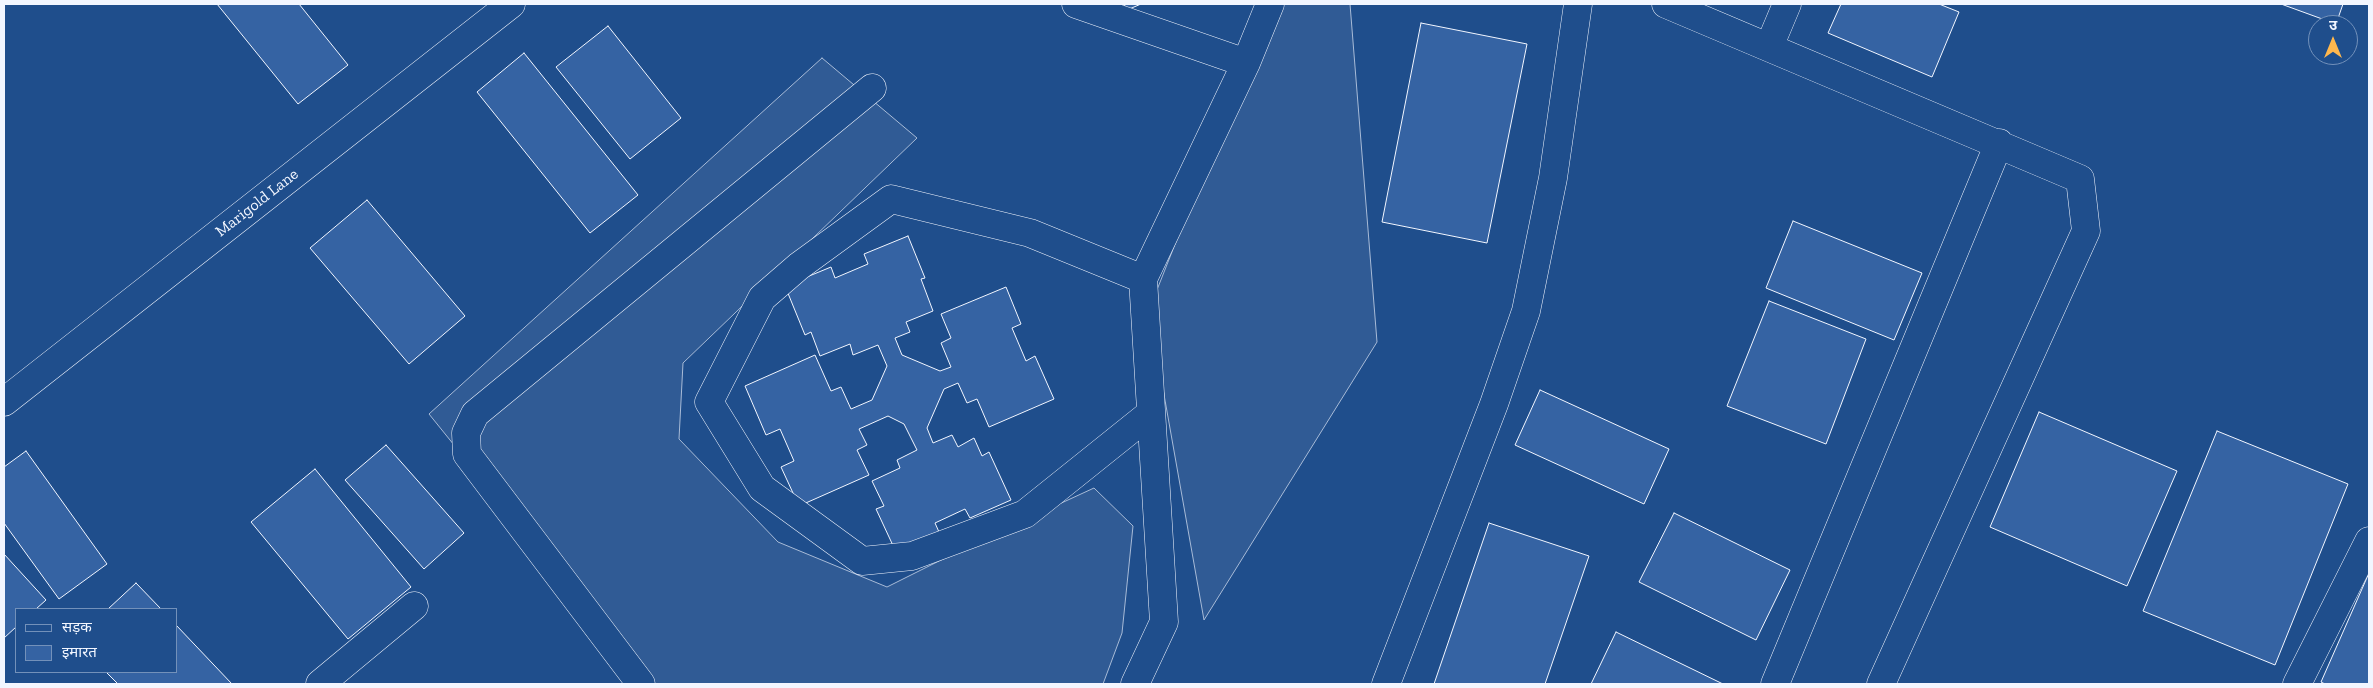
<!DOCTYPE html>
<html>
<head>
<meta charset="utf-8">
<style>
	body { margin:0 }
	#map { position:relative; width:2373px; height:688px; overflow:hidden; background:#1f4e8c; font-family:"Zilla Slab","Noto Sans Devanagari",serif }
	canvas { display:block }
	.frame { position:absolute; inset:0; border:5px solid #f2f6ff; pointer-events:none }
	.legend { position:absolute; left:15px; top:608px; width:162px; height:65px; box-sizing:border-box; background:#1f4e8c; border:1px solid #7391ba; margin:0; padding:6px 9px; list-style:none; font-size:15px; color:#f2f6ff }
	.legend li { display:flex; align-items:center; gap:10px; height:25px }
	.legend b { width:25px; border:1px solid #7391ba }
	.north { position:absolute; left:2308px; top:15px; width:50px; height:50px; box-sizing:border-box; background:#1f4e8c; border:1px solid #7391ba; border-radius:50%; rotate:0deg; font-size:14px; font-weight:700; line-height:20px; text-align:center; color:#f2f6ff }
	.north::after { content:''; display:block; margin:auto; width:18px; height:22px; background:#ffb74d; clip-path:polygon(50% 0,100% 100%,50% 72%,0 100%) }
</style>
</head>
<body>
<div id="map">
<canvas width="2373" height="688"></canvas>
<div class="frame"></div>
<ul class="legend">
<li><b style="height:6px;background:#1f4e8c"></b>सड़क</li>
<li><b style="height:14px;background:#3563a3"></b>इमारत</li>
</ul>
<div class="north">उ</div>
</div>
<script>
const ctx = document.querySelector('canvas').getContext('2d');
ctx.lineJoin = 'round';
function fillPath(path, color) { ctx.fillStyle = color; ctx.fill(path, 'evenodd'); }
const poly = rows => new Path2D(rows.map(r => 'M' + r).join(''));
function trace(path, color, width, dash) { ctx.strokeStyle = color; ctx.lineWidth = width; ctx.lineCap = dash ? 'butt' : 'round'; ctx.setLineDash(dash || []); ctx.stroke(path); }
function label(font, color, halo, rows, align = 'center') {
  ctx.font = font + ' "Zilla Slab",serif'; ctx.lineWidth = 4; ctx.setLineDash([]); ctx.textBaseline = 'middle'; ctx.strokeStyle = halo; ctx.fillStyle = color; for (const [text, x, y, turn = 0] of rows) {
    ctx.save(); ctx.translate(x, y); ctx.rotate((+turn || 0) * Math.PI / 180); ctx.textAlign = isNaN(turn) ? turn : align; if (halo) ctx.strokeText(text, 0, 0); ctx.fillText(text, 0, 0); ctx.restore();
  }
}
const built = poly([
	[1270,4,1350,4,1377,342,1204,620,1149,310,1270,4],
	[822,58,917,138,683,363,679,439,778,542,887,587,981,540,1094,488,1133,526,1122,633,1103,684,647,684,429,414,822,58]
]);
const building = poly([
	[217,4,299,4,348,65,298,104,217,4],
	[1124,4,1141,4,1127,10,1124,4],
	[1841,4,1939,4,1959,12,1932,77,1828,33,1841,4],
	[2281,4,2343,4,2336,24,2281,4],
	[1421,23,1527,44,1487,243,1382,222,1421,23],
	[608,26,681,118,630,159,556,67,608,26],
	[524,53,638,195,590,233,477,92,524,53],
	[367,200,465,316,409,364,310,248,367,200],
	[1793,221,1922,273,1894,340,1766,288,1793,221],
	[908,236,925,278,921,279,933,311,906,322,910,332,895,338,902,355,940,371,951,367,941,343,951,338,941,314,1006,287,1021,324,1012,328,1026,361,1035,356,1054,399,989,427,977,399,967,403,958,383,944,389,927,428,933,443,952,435,958,447,974,438,982,456,989,452,1011,500,970,518,965,509,935,523,939,532,896,552,876,509,884,506,872,481,900,468,897,460,917,450,904,424,888,416,859,429,867,445,857,450,869,475,799,506,781,467,794,461,780,429,766,435,745,386,815,355,831,391,841,387,851,409,872,400,887,366,878,345,853,355,850,344,820,356,811,332,805,335,785,286,831,267,835,278,868,264,864,254,908,236],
	[1769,301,1866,339,1826,444,1727,406,1769,301],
	[1540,390,1669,449,1644,504,1515,445,1540,390],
	[2039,412,2177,471,2127,586,1990,527,2039,412],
	[2217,431,2348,484,2275,665,2143,611,2217,431],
	[386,445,464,533,424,569,345,480,386,445],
	[26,451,107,564,59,599,4,523,4,467,26,451],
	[315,469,411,587,348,639,251,522,315,469],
	[1674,513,1790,570,1756,640,1639,582,1674,513],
	[1489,523,1589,556,1545,684,1434,684,1489,523],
	[4,554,46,600,36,609,16,609,16,627,4,638,4,554],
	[2369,573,2369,684,2325,684,2321,682,2369,573],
	[136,583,161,609,108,609,136,583],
	[176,625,232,684,118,684,106,672,176,672,176,625],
	[1616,632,1723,684,1591,684,1616,632]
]);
const minor = poly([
	[1076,4,1246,63],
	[1666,4,2080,179,2086,231,1881,684],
	[1769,47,1787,4],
	[1143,279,1030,233,891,199,799,266,762,298,709,402,762,488,862,561,912,556,1025,514,1151,413],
	[4,402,511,4],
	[320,684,414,606],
	[641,684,467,454,466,433,475,414,872,88],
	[1135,684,1164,622,1143,279,1246,63,1270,4],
	[1386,684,1494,404,1526,311,1553,178,1578,4],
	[1775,684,1999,143],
	[2297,684,2369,541]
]);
const streetNames = [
	["Marigold Lane",257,203,-38]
];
fillPath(built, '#305b95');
trace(built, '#a8bbd7', 1);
fillPath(building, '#3563a3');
trace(building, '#f2f6ff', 1);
trace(minor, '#f2f6ff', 29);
trace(minor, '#1f4e8c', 28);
label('16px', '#f2f6ff', '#1f4e8c', streetNames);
</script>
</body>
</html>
